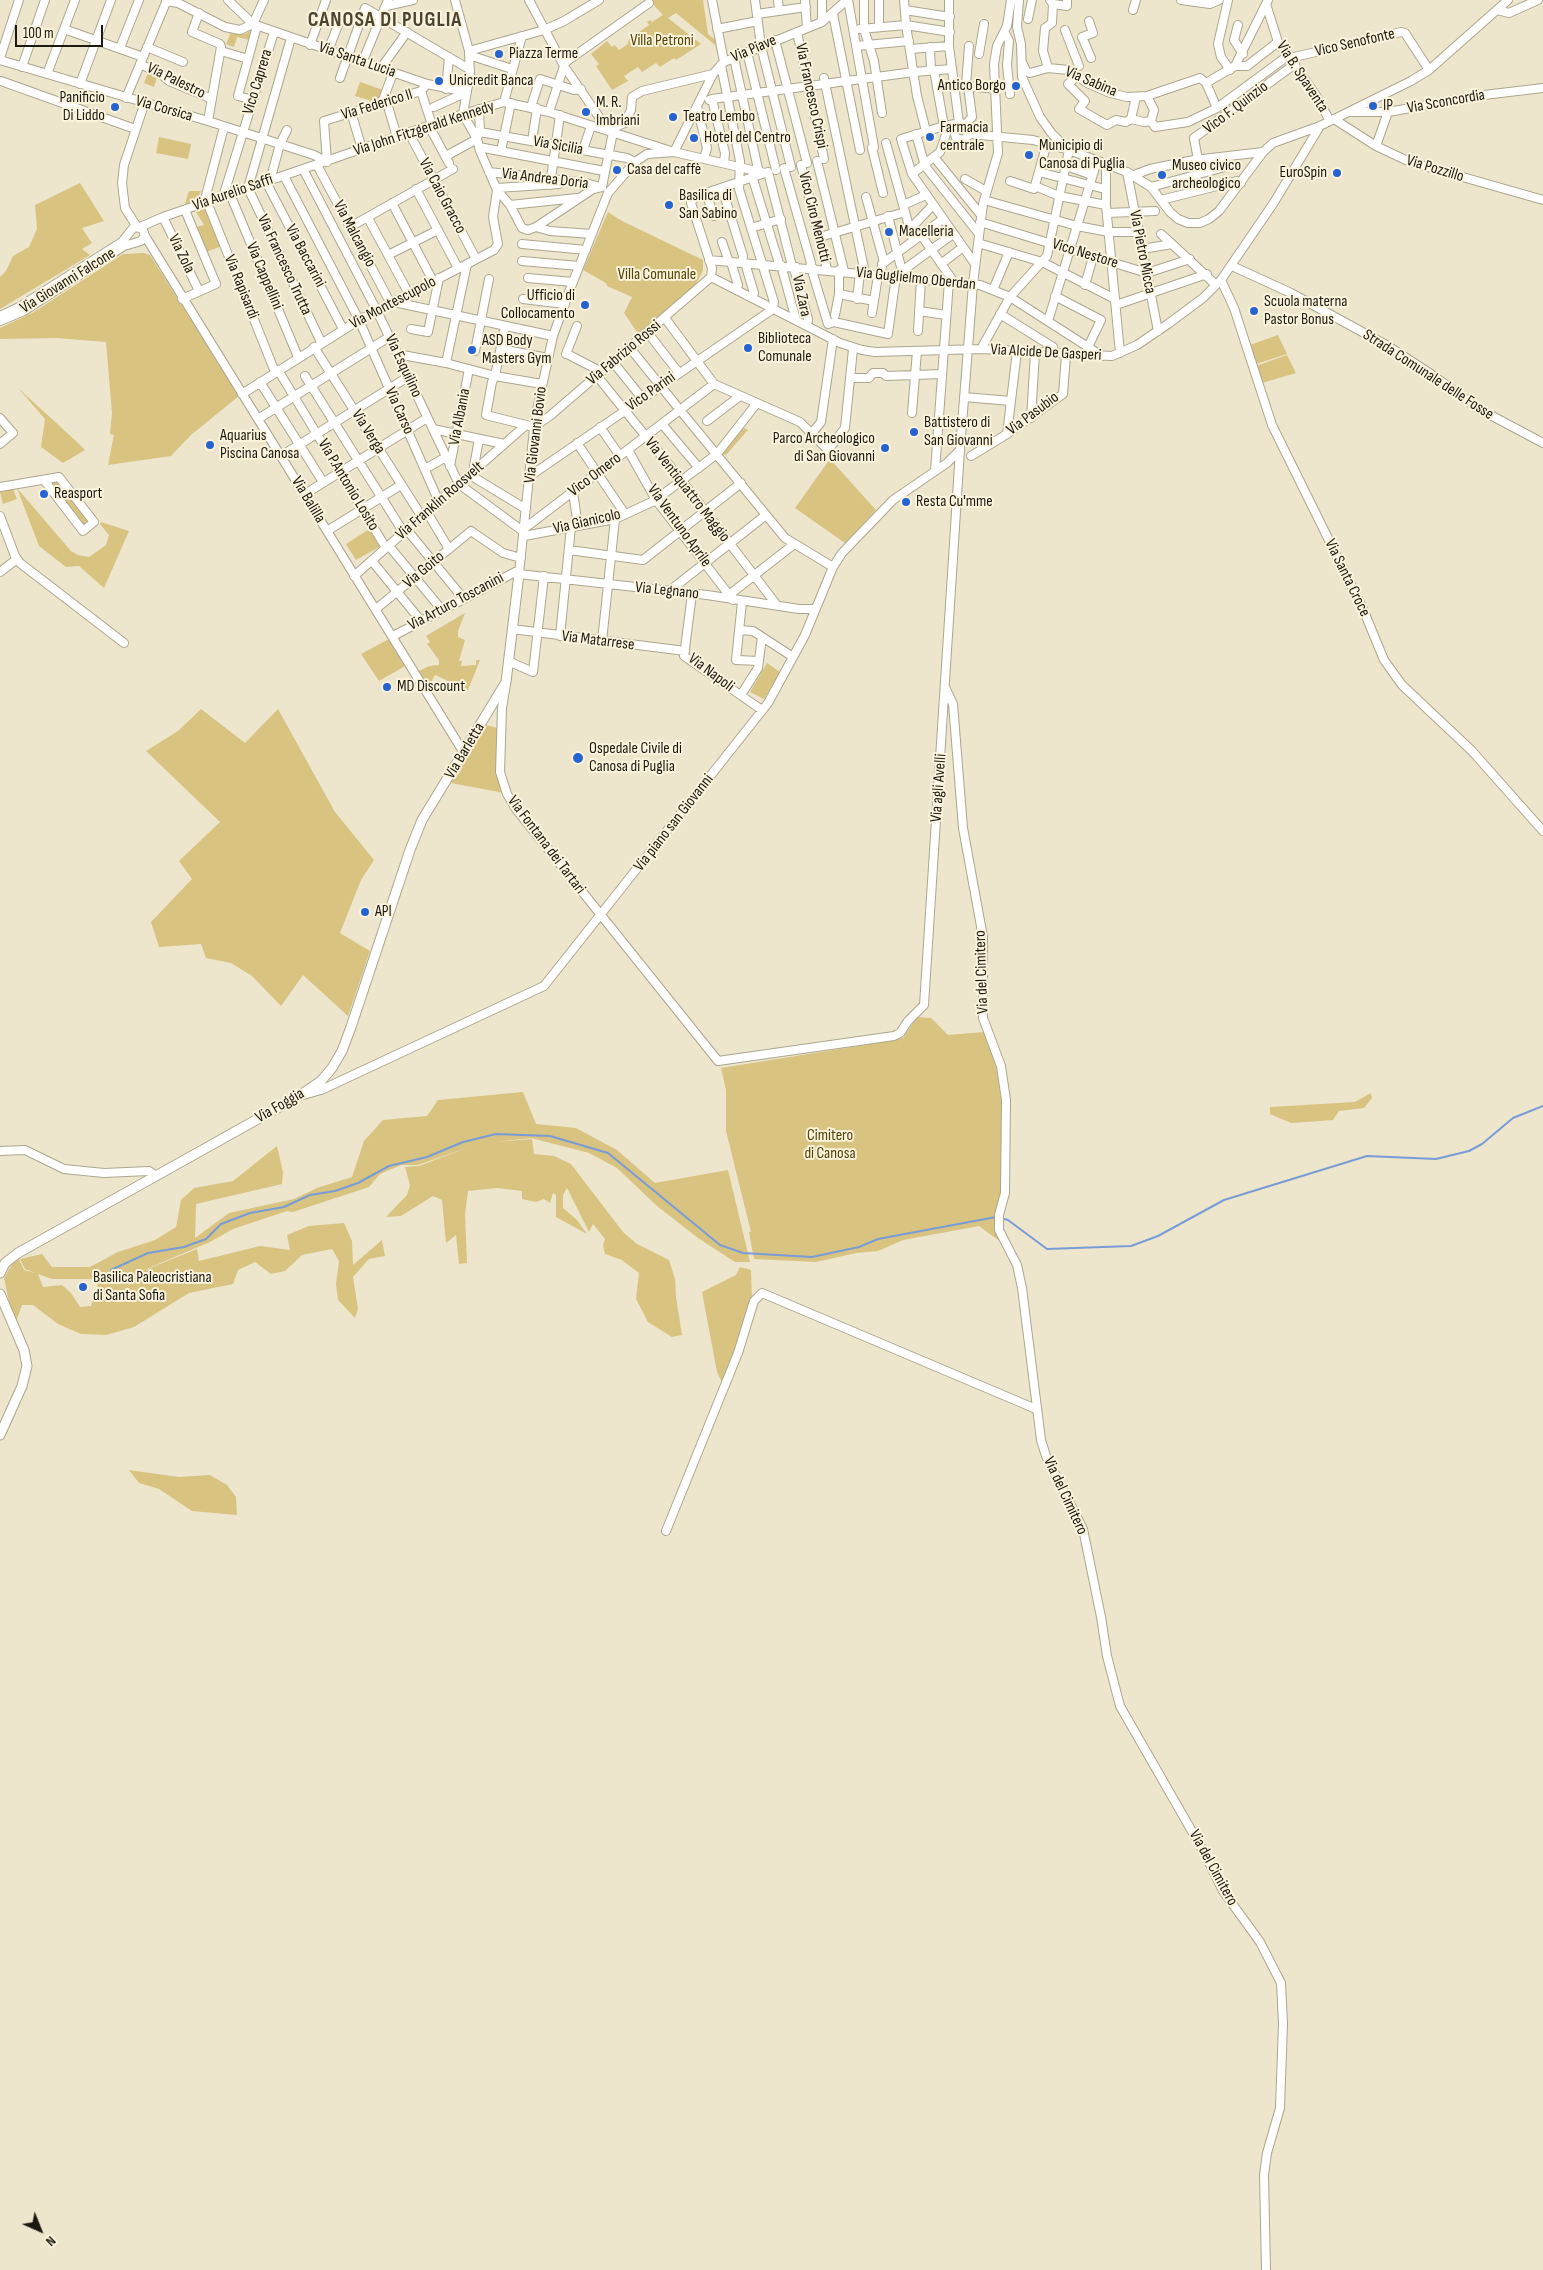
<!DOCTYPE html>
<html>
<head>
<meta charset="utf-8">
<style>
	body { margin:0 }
	#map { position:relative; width:1543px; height:2270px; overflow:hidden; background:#ede6cd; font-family:"Sofia Sans Condensed",sans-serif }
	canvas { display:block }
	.north { position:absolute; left:15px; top:2205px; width:50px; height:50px; -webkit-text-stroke:4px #fbf3db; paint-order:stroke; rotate:136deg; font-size:14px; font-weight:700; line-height:20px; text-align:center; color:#1c1911 }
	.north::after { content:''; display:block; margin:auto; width:18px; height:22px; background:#1c1911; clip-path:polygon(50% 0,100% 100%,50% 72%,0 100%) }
	.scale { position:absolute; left:15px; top:25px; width:88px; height:22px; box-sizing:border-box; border:2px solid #1c1911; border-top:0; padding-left:6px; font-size:15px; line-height:18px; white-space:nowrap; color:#1c1911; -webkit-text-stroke:4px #fbf3db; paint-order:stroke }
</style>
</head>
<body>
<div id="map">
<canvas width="1543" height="2270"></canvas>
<div class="north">N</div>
<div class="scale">100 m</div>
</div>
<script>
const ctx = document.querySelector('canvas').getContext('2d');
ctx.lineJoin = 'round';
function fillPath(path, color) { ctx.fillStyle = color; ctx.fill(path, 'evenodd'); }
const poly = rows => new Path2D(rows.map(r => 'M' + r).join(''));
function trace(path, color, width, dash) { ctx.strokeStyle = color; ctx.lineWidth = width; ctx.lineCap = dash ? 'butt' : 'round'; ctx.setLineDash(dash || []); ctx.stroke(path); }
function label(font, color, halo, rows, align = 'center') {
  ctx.font = font + ' "Sofia Sans Condensed",sans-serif'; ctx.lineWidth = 4; ctx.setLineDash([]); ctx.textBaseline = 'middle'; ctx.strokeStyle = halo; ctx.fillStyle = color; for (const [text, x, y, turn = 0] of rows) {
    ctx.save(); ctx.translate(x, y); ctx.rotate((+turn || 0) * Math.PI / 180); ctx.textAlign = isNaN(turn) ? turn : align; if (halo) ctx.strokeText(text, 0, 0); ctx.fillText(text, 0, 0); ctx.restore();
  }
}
const green = poly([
	[649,0,703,0,708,34,717,41,715,45,676,13,668,18,701,44,676,60,674,58,660,67,656,63,642,72,638,67,624,76,628,81,612,90,596,66,599,64,591,54,607,41,612,47,615,45,619,50,628,44,629,39,649,25,647,22,650,20,652,22,663,15],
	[252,30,250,40,237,37,234,47,226,44,231,32,245,34],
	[149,70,158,74,154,87,144,83],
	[360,82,383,90,379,103,355,96],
	[159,137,191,144,188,159,156,153],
	[80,183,104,221,82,228,92,243,82,249,90,255,0,309,0,277,6,271,13,256,29,247,37,229,35,205],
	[189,191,201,191,197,200,185,204],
	[206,208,222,246,206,252,196,227,204,225,196,212],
	[608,212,622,221,703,260,703,270,695,286,639,335,624,313,632,297,607,286,606,283,583,270],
	[144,253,150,255,239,396,191,435,171,456,108,465,114,435,110,434,112,413,106,342,57,338,0,339,0,328,34,312,123,254],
	[1278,335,1287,354,1256,364,1250,345],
	[1287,355,1296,373,1262,383,1256,366],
	[18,388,76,441,85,450,63,463,41,447,45,419],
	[744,428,748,430,726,455,722,454],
	[830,459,876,510,845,543,795,508],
	[59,481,91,521,83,527,48,482],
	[17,488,71,551,78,555,89,557,106,545,109,535,100,524,101,522,129,531,104,588,79,566,66,567,39,546],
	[13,489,17,499,3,504,0,492],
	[371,528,381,546,356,560,346,544],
	[465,613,458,631,458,637,465,640,459,661,462,661,461,666,476,665,476,660,480,660,468,690,435,675,429,686,419,671,429,666,439,665,439,660,427,644,430,642,426,636],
	[389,639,405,666,379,681,361,654],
	[767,663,780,672,764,699,750,692],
	[201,709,245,743,278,709,335,812,374,860,361,880,340,933,370,951,348,1016,303,975,281,1006,252,976,231,963,206,958,201,944,159,947,151,922,192,879,179,861,220,822,146,751,178,731],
	[486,725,501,729,504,793,451,783],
	[917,1017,931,1018,948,1035,984,1032,996,1066,1002,1105,1003,1157,1000,1239,998,1240,979,1226,903,1240,878,1251,856,1253,816,1262,754,1259,749,1232,751,1232,726,1131,726,1090,721,1068,896,1040,903,1038],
	[523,1092,536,1124,576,1128,617,1150,655,1183,728,1170,750,1262,735,1262,698,1238,657,1206,617,1168,589,1153,531,1138,494,1142,532,1139,534,1154,554,1156,571,1164,623,1232,637,1244,669,1260,675,1279,676,1297,682,1335,672,1337,648,1322,636,1299,639,1273,622,1260,605,1254,603,1245,605,1239,593,1224,589,1232,567,1188,563,1195,563,1208,577,1220,587,1234,556,1217,556,1195,553,1193,550,1203,544,1199,536,1202,522,1199,522,1191,497,1188,468,1191,465,1214,467,1263,459,1264,456,1235,446,1243,442,1200,433,1196,401,1216,386,1217,407,1195,410,1185,405,1167,419,1166,469,1147,418,1165,401,1165,380,1174,369,1187,293,1212,287,1211,233,1229,210,1242,125,1278,197,1249,199,1261,260,1246,290,1250,287,1235,309,1226,344,1223,352,1241,353,1265,382,1240,385,1256,369,1259,353,1277,358,1309,355,1318,338,1300,336,1284,339,1261,332,1249,302,1255,285,1271,271,1274,255,1262,238,1270,233,1284,189,1293,134,1327,106,1335,81,1334,58,1324,33,1305,22,1305,17,1319,10,1307,4,1278,12,1264,19,1259,24,1270,35,1273,25,1269,20,1259,42,1254,52,1267,90,1267,118,1252,155,1240,176,1227,181,1200,194,1188,233,1181,277,1146,283,1172,282,1184,196,1204,195,1238,229,1213,294,1199,317,1188,352,1177,364,1141,383,1120,427,1116,438,1100],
	[38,1274,52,1279,94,1279,98,1286,91,1306,80,1307,71,1293,62,1285,43,1287],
	[1371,1093,1372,1098,1364,1108,1339,1111,1333,1120,1291,1123,1270,1114,1270,1107,1355,1102],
	[740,1267,751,1270,752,1300,723,1384,717,1372,702,1292,736,1275],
	[129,1470,179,1477,210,1475,227,1485,236,1497,237,1515,192,1511,159,1489,139,1483]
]);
const stream = poly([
	[1000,1218,1008,1220,1047,1249,1131,1246,1158,1236,1224,1200,1367,1156,1436,1159,1469,1151,1482,1144,1513,1118,1543,1106],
	[111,1270,148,1253,184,1247,206,1239,221,1224,250,1213,284,1207,310,1195,335,1191,358,1183,389,1166,427,1157,463,1142,496,1134,550,1136,608,1153,720,1245,743,1253,812,1257,859,1247,878,1239,996,1217]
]);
const minor = poly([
	[228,0,253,24,427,84,467,92],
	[455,0,469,51,470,74,463,114,477,139,480,151,497,190,510,205,522,228,528,230,536,227,593,189,602,187],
	[529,0,564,66,608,130],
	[712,0,724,62],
	[755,0,761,46,791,167],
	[778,0,779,10],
	[805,0,807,28],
	[848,0,874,147],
	[864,0,864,29,874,61,882,113],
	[879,0,879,27],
	[904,0,906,25,917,96,926,131],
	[949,0,949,46,959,123],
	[1181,0,1210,4,1219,0],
	[1228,0,1218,44,1221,57,1230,70],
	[166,1,178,3,225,27,240,30,253,24],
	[1053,4,1067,6,1067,0],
	[1266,4,1278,42,1315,94,1330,121],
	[386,6,413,0],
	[905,10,950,17],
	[1133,10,1136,0],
	[1497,10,1509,13,1538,0],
	[199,13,192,32,220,44,221,47,208,121],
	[757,14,806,7],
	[833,14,860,150],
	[1028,19,1032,0],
	[1089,21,1093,33,1082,37,1083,39,1091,58],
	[822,22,822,0],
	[253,24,264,0],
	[1238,25,1234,40,1243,54],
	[64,29,143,57],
	[717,29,758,21],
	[860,29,906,25,950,32],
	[1065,30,1079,66],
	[797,32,824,159],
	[1005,33,1009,41,1007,65,1010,94],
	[291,38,248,188,321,342],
	[775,40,807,163],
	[310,45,326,0],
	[856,46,909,41],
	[147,47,183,62],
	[930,47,931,70],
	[120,48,139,0],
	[910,49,949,46],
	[221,51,248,59],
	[328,51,338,25],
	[469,51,544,30,564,21,599,0],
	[747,52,776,170],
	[979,54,984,24],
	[469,55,512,69],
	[0,58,19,0],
	[734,58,758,169],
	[1290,58,1401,32,1405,33,1429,70],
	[0,60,208,121,314,155,327,162],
	[362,63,388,0],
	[140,64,161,74,169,81,212,99],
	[563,64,649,3],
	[1023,64,1026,71,1030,73,1048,68,1069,70,1087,83,1110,93,1127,97,1147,96,1200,78,1206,83,1235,66,1268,0],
	[1235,66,1247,66,1278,42],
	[22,67,45,0],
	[381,68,407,32],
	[1048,68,1043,51,1045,28,1052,23,1053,4,1050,0],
	[934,70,944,126],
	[47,74,75,0],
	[1077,76,1068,84,1085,101,1079,109,1107,125,1116,120,1126,122,1131,119,1136,97],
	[340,78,365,8,469,69],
	[824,78,865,273],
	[1,81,135,129],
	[1206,83,1217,108],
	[80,84,111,0],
	[968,86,966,85,969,46],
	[446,89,449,57],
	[421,91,432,125],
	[1147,96,1154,110,1151,121],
	[126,98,167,0],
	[712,99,914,72,951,69],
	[253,100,238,96,257,26],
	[709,100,712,99,725,153,724,163],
	[504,102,522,36],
	[387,103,397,137],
	[381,105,393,73],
	[697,106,707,148,704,159],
	[434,107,467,92],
	[531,107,540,79,574,90,581,89],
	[351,112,362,149],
	[549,112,564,66],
	[1351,112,1388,112,1484,95,1543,88],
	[1131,119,1144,122,1151,121,1155,127,1188,122,1217,108,1289,55],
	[1334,119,1376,146,1410,162,1543,200],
	[959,123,953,129,956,138,963,140,970,134],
	[966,124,972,117,968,86,995,89],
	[429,126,449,163],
	[608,130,625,123,631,110,632,97,642,91,713,74],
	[480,132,627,158,635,162],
	[409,133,476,259],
	[916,134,925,166,979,234],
	[970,134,1033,140,1069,150,1127,172,1151,187,1170,212,1178,219,1188,223,1200,223,1209,219,1219,211,1263,152,1273,143,1320,126,1411,81,1429,70,1508,0],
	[970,134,968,126,961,123,944,126,901,139,912,174,975,264],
	[478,136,480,132,479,109],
	[532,141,537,108],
	[886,143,913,241],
	[1376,146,1388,112],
	[479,147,604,171],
	[872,148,883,193],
	[583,150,591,126],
	[501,151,511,103],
	[674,152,647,154,635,162,608,193,569,292,553,336,535,419,519,574,707,595,799,609,815,609],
	[674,152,713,74,724,62,822,22,847,0],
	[446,156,477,139],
	[934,157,981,215],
	[1198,160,1194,138,1295,64],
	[817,161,844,271],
	[327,162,324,121,421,91,427,84],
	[1106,164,1106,205,1120,353],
	[317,165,391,304],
	[801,165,827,269],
	[1066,166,1092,175],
	[784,168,811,263,810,268],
	[303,169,377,311,459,484,524,532],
	[489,172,586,183,600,187],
	[768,172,792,266],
	[1039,172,1101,188],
	[1127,172,1158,331],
	[912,174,940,152,946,134],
	[1134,175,1150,169,1194,160,1263,152],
	[284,176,359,320,439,502],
	[752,176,778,260,778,265],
	[965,179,986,191],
	[270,181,280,144,287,130],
	[1010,181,1034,189,1047,143],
	[266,182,343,329],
	[550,185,560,115],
	[1035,186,1059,196,1106,205],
	[602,187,613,132],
	[1151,187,1225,167],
	[497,188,559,184],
	[722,188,743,256,742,263],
	[416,189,458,268],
	[706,193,714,216],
	[230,194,298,357],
	[223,197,274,32],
	[866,197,884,262],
	[984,200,1077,226,1109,232,1137,232],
	[1161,200,1237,181,1241,183],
	[207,202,275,372],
	[204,203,224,127],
	[392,203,433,281],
	[510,205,577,198],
	[903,205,926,195],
	[1108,213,1155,211],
	[888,216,903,275],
	[163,217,199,291],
	[368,218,409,294],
	[980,222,1147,273,1190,259],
	[137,227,125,208,122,183,124,165,145,102],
	[140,227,163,217,463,114,504,102,549,112,674,152,765,173],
	[350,227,453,169],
	[536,227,550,231,592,234],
	[751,228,781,219],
	[910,229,933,205],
	[1161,234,1172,244],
	[921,235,954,282],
	[145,236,464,753],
	[820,237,905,212],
	[722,242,729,262],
	[978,243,1042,262,1115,299],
	[522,244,586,250],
	[1142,249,1172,244,1216,285],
	[388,255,438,230],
	[709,260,980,285,1010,297,1102,356],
	[522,261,579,266],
	[731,262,738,285,736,290],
	[745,263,754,293,752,298],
	[941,264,963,247],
	[781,265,796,320],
	[1232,266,1291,293,1388,346,1431,374,1479,409,1543,443],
	[796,267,795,272,808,319,807,326],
	[813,268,813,274,828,324,834,322,888,334,896,276],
	[902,271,953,234],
	[881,275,882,264,943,219],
	[711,277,840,343,862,350,875,352,981,349,1112,356,1137,345,1168,324,1203,298,1221,280,1273,204,1320,126],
	[711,277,712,268,691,203,693,199,706,193,765,173],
	[528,278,573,282],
	[1221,280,1234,308,1272,425,1363,609,1384,660,1402,685,1472,751,1543,831],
	[1085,285,1093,257],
	[993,290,1009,252],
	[839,294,874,301],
	[1055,296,1101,320,1088,347],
	[182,299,216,284,185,210],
	[523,299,565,304],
	[857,299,860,273],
	[394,302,553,336],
	[1116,305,1207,274],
	[919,311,946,315],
	[872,313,877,282],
	[1000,314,1053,347,1052,353],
	[835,315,839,294,839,270],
	[0,316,21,306,122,242,133,228,138,227,143,230,145,236,141,241,124,246,24,311,0,321],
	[665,318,714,384,800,422,828,450,845,428,853,349],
	[1048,321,1097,161],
	[411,329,428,332,439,278],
	[918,331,921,279],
	[648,333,679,373],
	[314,347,422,517],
	[630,348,676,405],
	[501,349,548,358],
	[981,349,1010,297,1047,256,1069,150,1052,134,1040,117,1022,77,1021,44,1017,27,1019,0],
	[475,351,489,279],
	[397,354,446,363,467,264],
	[566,354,577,326],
	[569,355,602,372],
	[613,362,642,398],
	[446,363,495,376,505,326],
	[278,370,386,548],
	[305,376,404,533],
	[597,376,682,481,776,604],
	[850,378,869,378,873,373,883,373,886,376,942,374],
	[260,382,323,482],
	[242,394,359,320,494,250,498,244,493,217,497,190],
	[964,397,1011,401],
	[680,410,785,538,833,567],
	[912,413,917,351],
	[0,418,13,433,0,444],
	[1031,418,1035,353],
	[258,419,389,337],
	[707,421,740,396],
	[662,424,699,468],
	[530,426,486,415,492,382,495,376,542,384],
	[534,427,551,415,711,277],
	[600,427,620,456],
	[433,429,504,444],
	[812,433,821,422,833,339],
	[1007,434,1017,351],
	[577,443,625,514],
	[628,450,656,500,733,600],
	[281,456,408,377],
	[971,456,1007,434,1063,394,1066,355],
	[450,466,469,369],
	[425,469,446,457],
	[935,471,949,281],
	[473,472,479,439],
	[470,475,526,509],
	[530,476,773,309,774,302,739,189,740,161,721,65],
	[0,487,59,477,94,522,83,531,44,480],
	[573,492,578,526],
	[305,494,427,418],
	[427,512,449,549],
	[0,516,15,556,20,563,124,643],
	[525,528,714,384],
	[407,530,463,598],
	[327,531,401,485],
	[524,536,615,519,654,501,717,454,757,403],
	[389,546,442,610],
	[569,550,643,560,741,483],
	[372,561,421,621],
	[0,572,17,559],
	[354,576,526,425],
	[668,592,766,515],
	[692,594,684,656,762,710],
	[729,595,793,545],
	[742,602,736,660,759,661],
	[376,609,471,531,503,553,521,558],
	[512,629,685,651],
	[739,630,753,631,793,657],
	[393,636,519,570],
	[560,636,571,527],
	[602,641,615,519],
	[508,661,533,672,544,576],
	[506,684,502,708,500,772,507,794,516,809,718,1061,894,1036,900,1033,908,1021,924,1005,960,450,973,284,983,204,998,153,994,64,997,46,1007,26,1011,0],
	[946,689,953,704,963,828,983,937,983,1018,1001,1066,1006,1100,1005,1193,999,1215,999,1230,1017,1265,1022,1288,1041,1440,1046,1456,1083,1529,1101,1617,1107,1656,1120,1706,1205,1854,1223,1891,1260,1942,1281,1983,1283,2024,1280,2108,1267,2153,1264,2175,1266,2270],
	[741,695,758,668,762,637],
	[303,1095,321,1090,544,986,768,703,805,635,833,567,842,553,893,500,947,463,960,450],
	[0,1151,25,1150,64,1169,104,1173,149,1171,156,1176],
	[666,1531,738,1353,754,1301,762,1293,1036,1409]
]);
const major = poly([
	[0,1273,5,1263,18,1253,299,1096,321,1081,332,1068,342,1051,351,1027,410,850,422,820,506,682,519,574],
	[0,1294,24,1350,27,1366,22,1386,0,1435]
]);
const markers = [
	[499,54,5,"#2563d0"],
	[439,81,5,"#2563d0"],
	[1016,86,5,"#2563d0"],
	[1373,106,5,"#2563d0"],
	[115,107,5,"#2563d0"],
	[586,112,5,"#2563d0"],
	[673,117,5,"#2563d0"],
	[930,137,5,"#2563d0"],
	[694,138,5,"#2563d0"],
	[1029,155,5,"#2563d0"],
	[617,170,5,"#2563d0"],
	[1337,173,5,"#2563d0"],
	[1162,175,5,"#2563d0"],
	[669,205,5,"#2563d0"],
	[889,232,5,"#2563d0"],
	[585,305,5,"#2563d0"],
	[1254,311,5,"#2563d0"],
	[748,348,5,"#2563d0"],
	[472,350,5,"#2563d0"],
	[914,432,5,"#2563d0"],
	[210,445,5,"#2563d0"],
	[885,448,5,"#2563d0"],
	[44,494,5,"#2563d0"],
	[906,502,5,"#2563d0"],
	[387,687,5,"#2563d0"],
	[578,758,6,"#2563d0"],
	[365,912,5,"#2563d0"],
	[83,1287,5,"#2563d0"]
];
const parkNames = [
	["Villa Petroni",662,41],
	["Villa Comunale",657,275],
	["Cimitero",830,1136],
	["di Canosa",830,1154]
];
const streetNames = [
	["Vico Senofonte",1355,43,-13],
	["Via Piave",754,49,-23],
	["Via Santa Lucia",357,60,19],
	["Via B. Spaventa",1302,77,57],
	["Via Palestro",176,81,26],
	["Vico Caprera",258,82,-73],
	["Via Sabina",1091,82,23],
	["Via Francesco Crispi",811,96,78],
	["Via Sconcordia",1446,102,-10],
	["Via Federico II",377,105,-17],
	["Vico F. Quinzio",1236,108,-37],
	["Via Corsica",164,109,16],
	["Via John Fitzgerald Kennedy",424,129,-18],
	["Via Sicilia",558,146,10],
	["Via Pozzillo",1435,169,17],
	["Via Andrea Doria",545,179,7],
	["Via Aurelio Saffi",233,193,-19],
	["Via Caio Gracco",442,196,62],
	["Vico Ciro Menotti",814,217,76],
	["Via Malcangio",354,234,62],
	["Via Pietro Micca",1142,252,79],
	["Via Zola",181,254,64],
	["Vico Nestore",1085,254,17],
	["Via Baccarini",305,256,62],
	["Via Francesco Trutta",284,265,65],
	["Via Cappellini",264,276,67],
	["Via Guglielmo Oberdan",916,279,6],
	["Via Giovanni Falcone",68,281,-32],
	["Via Rapisardi",241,287,68],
	["Via Zara",801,296,78],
	["Via Montescupolo",393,303,-28],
	["Via Fabrizio Rossi",624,353,-40],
	["Via Alcide De Gasperi",1046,353,3],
	["Via Esquilino",403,366,65],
	["Strada Comunale delle Fosse",1428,375,33],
	["Vico Parini",651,392,-35],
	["Via Carso",399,411,66],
	["Via Pasubio",1033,414,-37],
	["Via Albania",460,417,-79],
	["Via Verga",368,432,58],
	["Via Giovanni Bovio",536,435,-83],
	["Vico Omero",595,475,-37],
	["Via P.Antonio Losito",348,485,59],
	["Via Ventiquattro Maggio",687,490,52],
	["Via Balilla",308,500,59],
	["Via Franklin Roosvelt",440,501,-41],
	["Via Gianicolo",587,522,-13],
	["Via Ventuno Aprile",679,526,54],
	["Via Goito",424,570,-40],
	["Via Santa Croce",1347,578,64],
	["Via Legnano",667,591,6],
	["Via Arturo Toscanini",456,602,-28],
	["Via Matarrese",598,641,7],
	["Via Napoli",711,673,37],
	["Via Barletta",465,751,-59],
	["Via agli Avelli",939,788,-86],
	["Via piano san Giovanni",674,823,-52],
	["Via Fontana dei Tartari",546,845,53],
	["Via del Cimitero",982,972,-92],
	["Via Foggia",280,1106,-30],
	["Via del Cimitero",1065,1496,65],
	["Via del Cimitero",1213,1868,61]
];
const poiNames = [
	["Piazza Terme",509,54],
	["Unicredit Banca",449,81],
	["Antico Borgo",1006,86,"right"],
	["Panificio",105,98,"right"],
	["Di Liddo",105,116,"right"],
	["M. R.",596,103],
	["Imbriani",596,121],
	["IP",1383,106],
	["Teatro Lembo",683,117],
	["Farmacia",940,128],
	["centrale",940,146],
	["Hotel del Centro",704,138],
	["Municipio di",1039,146],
	["Canosa di Puglia",1039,164],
	["Museo civico",1172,166],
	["archeologico",1172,184],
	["Casa del caffè",627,170],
	["EuroSpin",1327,173,"right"],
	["Basilica di",679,196],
	["San Sabino",679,214],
	["Macelleria",899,232],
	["Ufficio di",575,296,"right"],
	["Collocamento",575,314,"right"],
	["Scuola materna",1264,302],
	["Pastor Bonus",1264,320],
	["Biblioteca",758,339],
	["Comunale",758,357],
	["ASD Body",482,341],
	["Masters Gym",482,359],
	["Battistero di",924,423],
	["San Giovanni",924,441],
	["Aquarius",220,436],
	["Piscina Canosa",220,454],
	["Parco Archeologico",875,439,"right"],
	["di San Giovanni",875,457,"right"],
	["Reasport",54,494],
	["Resta Cu'mme",916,502],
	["MD Discount",397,687],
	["Ospedale Civile di",589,749],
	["Canosa di Puglia",589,767],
	["API",375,912],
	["Basilica Paleocristiana",93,1278],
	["di Santa Sofia",93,1296]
];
const districtNames = [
	["CANOSA DI PUGLIA",385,21]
];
fillPath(green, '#d8c381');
trace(stream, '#799cd6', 2);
trace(minor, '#ada68f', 10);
trace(major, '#ada68f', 11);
trace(minor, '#fff', 8);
trace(major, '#fff', 9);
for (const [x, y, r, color] of markers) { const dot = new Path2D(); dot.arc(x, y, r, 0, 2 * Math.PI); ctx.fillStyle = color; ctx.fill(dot); trace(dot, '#fbf3db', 2); }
label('16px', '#534309', '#fbf3db', parkNames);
label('16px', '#1c1911', '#fbf3db', streetNames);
label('16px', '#1c1911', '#fbf3db', poiNames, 'left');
ctx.letterSpacing = '1px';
label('bold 21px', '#4a4430', '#fbf3db', districtNames);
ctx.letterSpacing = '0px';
</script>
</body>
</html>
